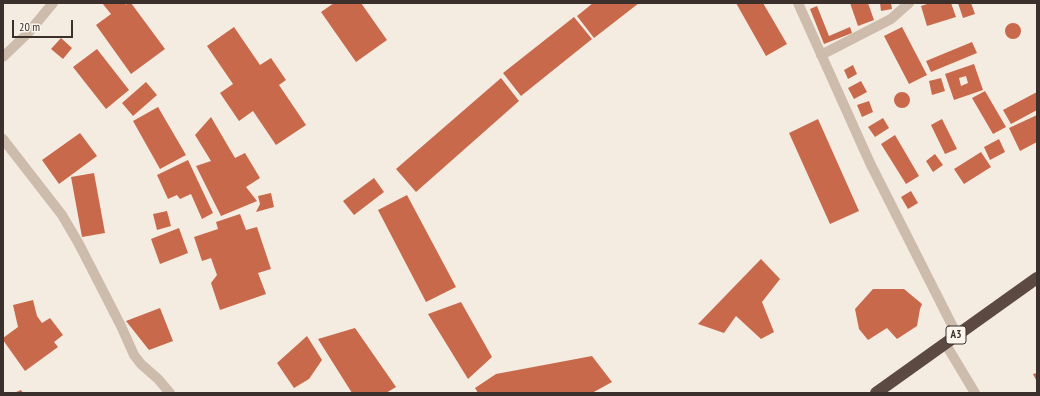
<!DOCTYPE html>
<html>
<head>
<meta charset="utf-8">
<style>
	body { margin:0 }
	#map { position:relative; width:1040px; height:396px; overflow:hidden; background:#f4ebe1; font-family:"PT Sans Narrow",sans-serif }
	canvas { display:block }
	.frame { position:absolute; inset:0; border:4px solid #3b302b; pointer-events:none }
	.scale { position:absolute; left:12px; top:20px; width:61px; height:18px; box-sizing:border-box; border:2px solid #3b302b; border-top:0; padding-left:5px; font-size:12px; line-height:14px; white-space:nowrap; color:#3b302b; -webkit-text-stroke:3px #fbf5ee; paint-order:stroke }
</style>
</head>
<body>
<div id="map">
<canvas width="1040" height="396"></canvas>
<div class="frame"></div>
<div class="scale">20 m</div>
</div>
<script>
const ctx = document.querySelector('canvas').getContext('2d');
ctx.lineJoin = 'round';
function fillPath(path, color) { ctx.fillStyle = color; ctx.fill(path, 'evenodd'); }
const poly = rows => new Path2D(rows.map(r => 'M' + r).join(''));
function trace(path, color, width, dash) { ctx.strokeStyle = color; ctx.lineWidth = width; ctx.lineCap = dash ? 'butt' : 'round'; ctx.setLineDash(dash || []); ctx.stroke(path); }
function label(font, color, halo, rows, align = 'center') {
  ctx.font = font + ' "PT Sans Narrow",sans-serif'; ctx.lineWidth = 3; ctx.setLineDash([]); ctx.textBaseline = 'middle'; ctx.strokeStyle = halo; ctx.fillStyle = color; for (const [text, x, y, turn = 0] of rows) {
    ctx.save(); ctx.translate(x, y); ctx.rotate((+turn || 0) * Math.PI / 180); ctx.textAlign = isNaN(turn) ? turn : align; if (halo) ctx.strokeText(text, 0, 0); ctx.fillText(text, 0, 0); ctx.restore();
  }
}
const building = poly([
	[102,3,125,3,126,5,127,3,131,3,165,49,131,74,96,25,111,14],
	[334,3,361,3,387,40,356,62,321,12],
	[593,3,639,3,594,38,577,16],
	[736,3,763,3,787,44,766,56],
	[850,3,868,3,874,20,858,26],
	[880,3,891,3,892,9,881,11],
	[930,3,951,3,956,17,927,26,921,6],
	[958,3,971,3,975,14,963,18],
	[817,6,829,36,850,27,852,33,824,44,810,9],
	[574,17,592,39,521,96,503,73],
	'1005 31a8 8 0 1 1 16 0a8 8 0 1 1-16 0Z',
	[234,27,260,65,271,58,286,80,279,85,306,125,276,145,253,111,239,121,220,93,233,84,207,46],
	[902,27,927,75,909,84,884,36],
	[61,38,72,48,63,59,51,49],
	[972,42,977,53,931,72,926,61],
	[97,49,129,90,106,109,73,67],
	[974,64,983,90,954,100,945,74],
	[966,76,968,83,961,86,959,78],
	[853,65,857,74,848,79,844,70],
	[501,78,519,101,416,192,396,169],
	[941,78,945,91,932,95,929,81],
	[861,81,867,92,854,99,848,88],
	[146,82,157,95,133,116,122,103],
	[985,91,1006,127,993,134,972,98],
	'894 100a8 8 0 1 1 16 0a8 8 0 1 1-16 0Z',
	[1037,92,1037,110,1011,124,1003,110],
	[869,101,873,112,862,117,857,105],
	[158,107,186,155,160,169,133,121],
	[1037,115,1037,142,1020,151,1009,128],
	[211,117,235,158,245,153,260,178,246,187,257,201,221,216,196,166,211,161,195,135],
	[883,118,889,128,875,137,868,127],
	[818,119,859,211,830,224,789,133],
	[942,119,957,149,945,154,931,125],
	[80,133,97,156,59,184,42,160],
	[895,135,919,176,906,184,881,144],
	[999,139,1005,152,990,160,984,147],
	[981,152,991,167,964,184,954,169],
	[935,154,943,165,933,172,926,161],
	[188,160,213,213,202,219,191,194,180,199,177,195,168,199,157,175],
	[94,173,105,233,82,237,71,177],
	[374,178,384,192,354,215,343,201],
	[911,191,918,203,908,209,901,197],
	[271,193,274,207,256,212,260,204,258,196],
	[407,195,456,287,426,302,378,210],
	[167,211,171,226,157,230,153,214],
	[240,214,246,230,257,227,271,269,258,273,266,294,220,310,211,283,217,275,211,258,202,261,194,237,218,229,216,222],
	[179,228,188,253,160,264,151,239],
	[761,259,780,279,762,302,774,332,761,339,736,316,724,333,698,324],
	[873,289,904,289,922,304,920,309,917,326,897,339,887,328,868,340,859,329,855,309],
	[33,300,37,316,42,323,50,318,63,335,54,342,58,347,25,371,3,340,3,338,18,327,13,305],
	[461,302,492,357,468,379,428,314],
	[160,308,173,341,149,350,126,321],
	[355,328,396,387,386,393,352,393,318,339],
	[307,336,322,360,309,379,294,388,277,363],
	[592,356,612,382,592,393,478,393,475,388,496,374],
	[1037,373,1037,382,1033,374],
	[21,390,23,393,14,393]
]);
const minor = poly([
	[798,3,870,163,957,335],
	[821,55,891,19,909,3],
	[3,57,28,33,53,3],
	[3,139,62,215,79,244,121,326,134,355,141,364,158,379,170,393],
	[945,343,975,393]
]);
const highway = poly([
	[876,393,1037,278]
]);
const shields = [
	[956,335,20]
];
const shieldNames = [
	["A3",956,335]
];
fillPath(building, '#c8694b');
trace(minor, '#cdbbac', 10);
trace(highway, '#5c4a42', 12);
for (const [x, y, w] of shields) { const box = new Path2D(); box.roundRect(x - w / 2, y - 9, w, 18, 3); ctx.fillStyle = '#fbf5ee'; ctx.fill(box); trace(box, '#3b302b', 1); }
label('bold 11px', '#3b302b', null, shieldNames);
</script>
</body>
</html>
